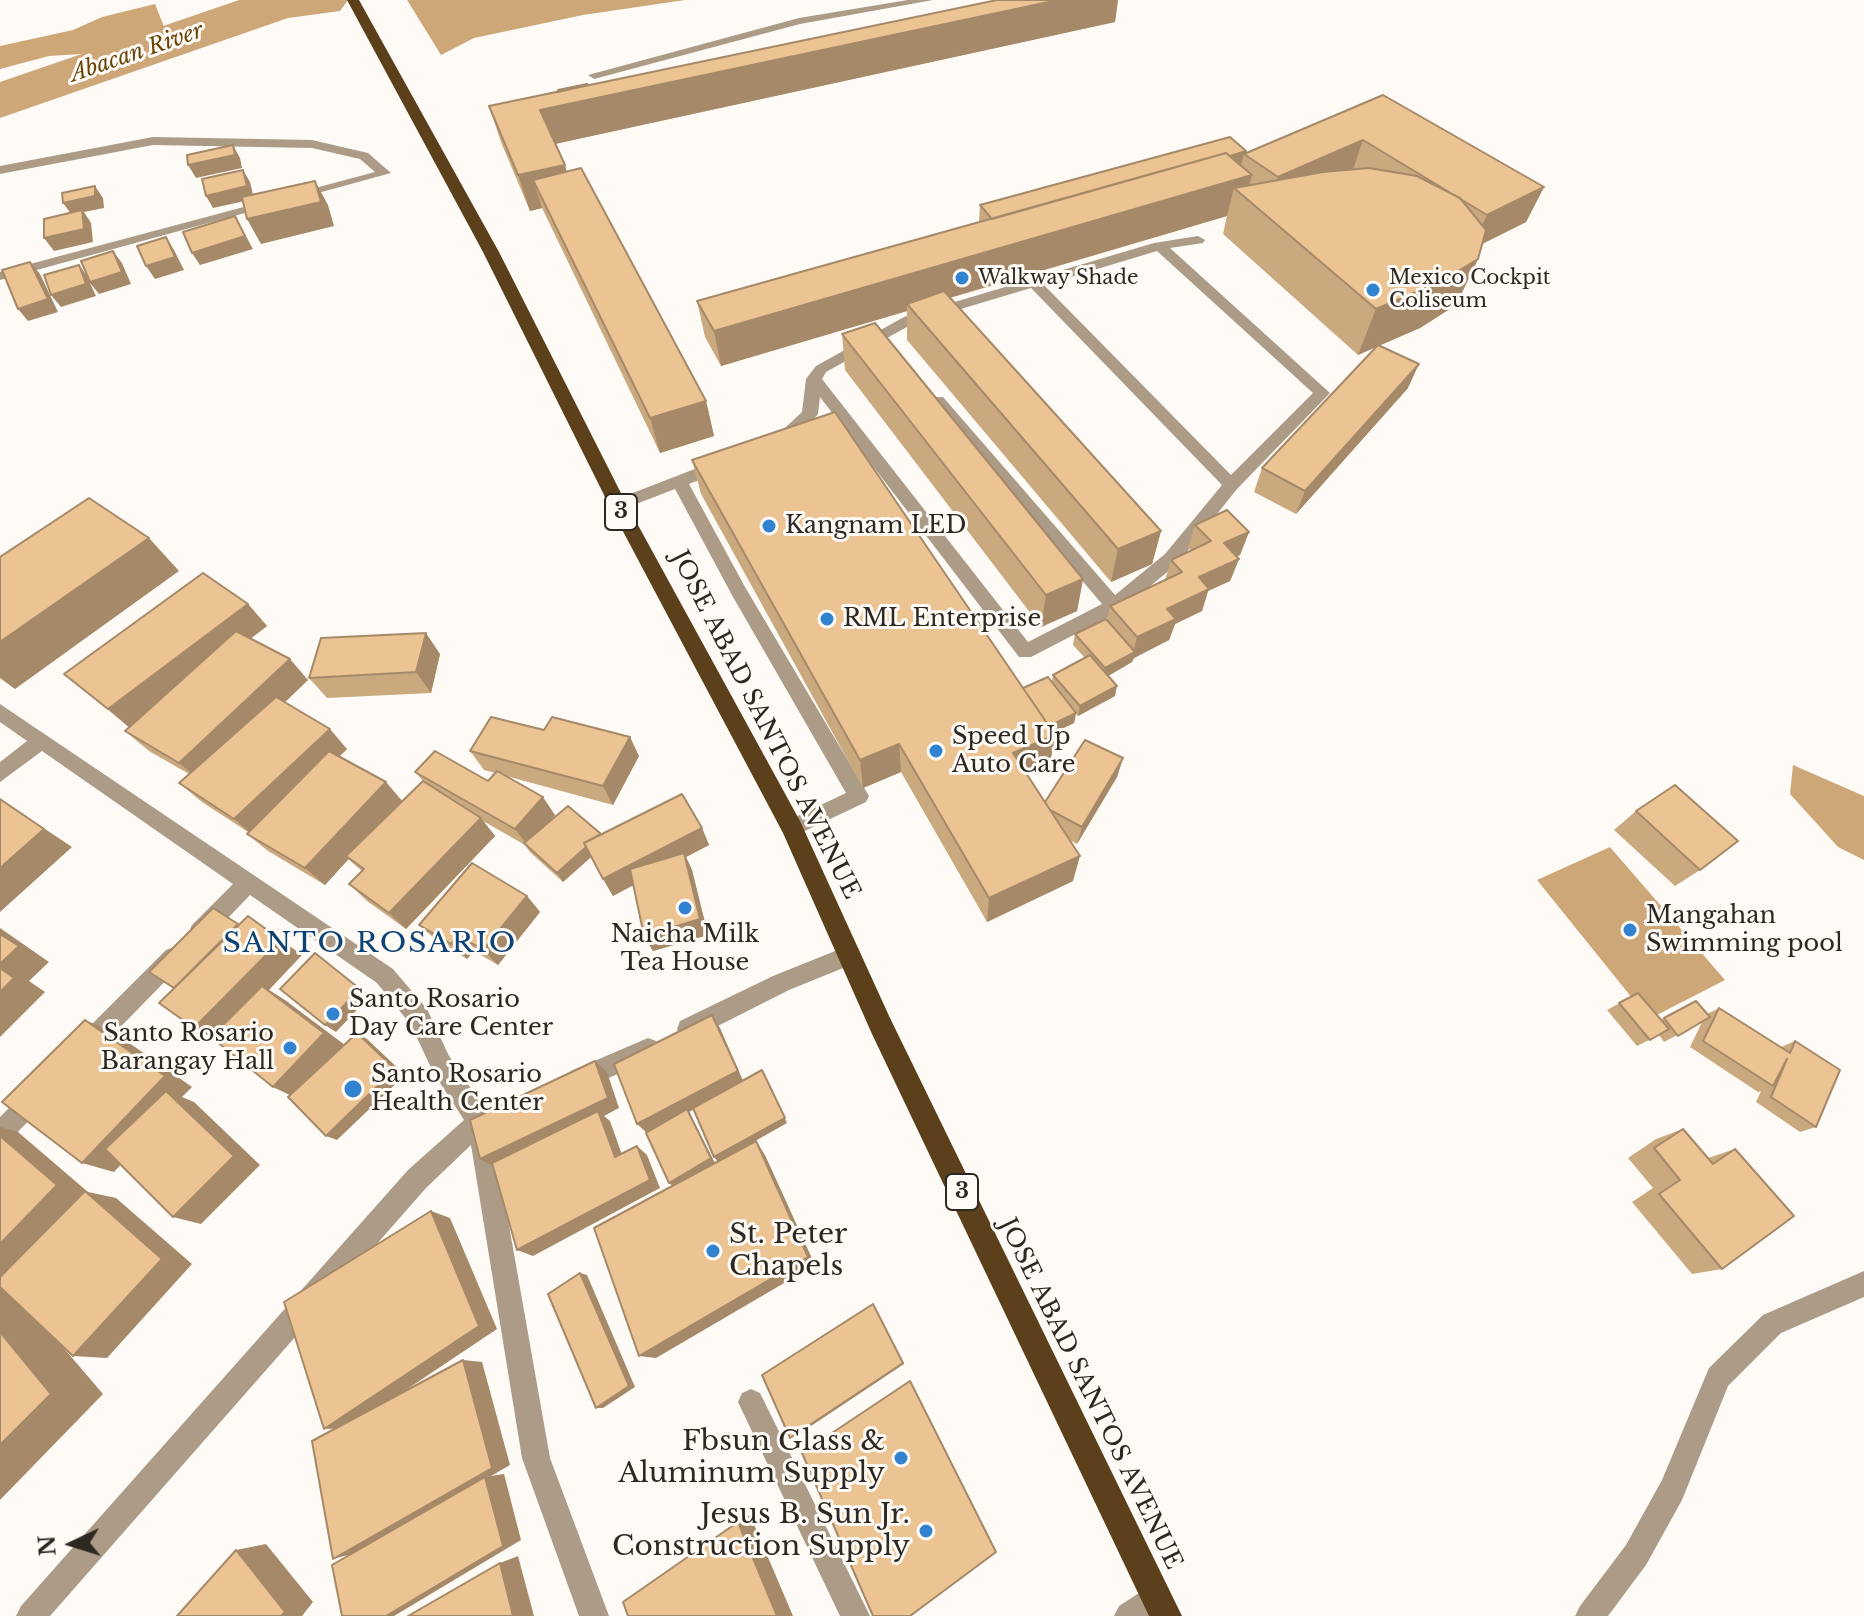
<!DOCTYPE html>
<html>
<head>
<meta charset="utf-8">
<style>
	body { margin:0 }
	#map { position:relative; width:1864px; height:1616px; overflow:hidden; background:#fefbf7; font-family:"Libre Baskerville",serif }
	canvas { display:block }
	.north { position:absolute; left:32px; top:1504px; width:80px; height:80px; -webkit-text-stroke:6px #fefbf7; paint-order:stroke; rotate:266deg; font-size:22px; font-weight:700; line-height:32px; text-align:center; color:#2e2822 }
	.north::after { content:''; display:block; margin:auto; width:28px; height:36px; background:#2e2822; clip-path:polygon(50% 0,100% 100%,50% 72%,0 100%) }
</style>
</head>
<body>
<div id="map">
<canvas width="1864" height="1616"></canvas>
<div class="north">N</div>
</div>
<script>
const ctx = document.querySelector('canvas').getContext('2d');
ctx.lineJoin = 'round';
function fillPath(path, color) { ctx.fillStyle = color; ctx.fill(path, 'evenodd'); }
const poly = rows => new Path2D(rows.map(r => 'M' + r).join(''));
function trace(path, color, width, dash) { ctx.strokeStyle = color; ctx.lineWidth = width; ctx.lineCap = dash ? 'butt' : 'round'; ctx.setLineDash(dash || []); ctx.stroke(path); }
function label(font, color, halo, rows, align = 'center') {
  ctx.font = font + ' "Libre Baskerville",serif'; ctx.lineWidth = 6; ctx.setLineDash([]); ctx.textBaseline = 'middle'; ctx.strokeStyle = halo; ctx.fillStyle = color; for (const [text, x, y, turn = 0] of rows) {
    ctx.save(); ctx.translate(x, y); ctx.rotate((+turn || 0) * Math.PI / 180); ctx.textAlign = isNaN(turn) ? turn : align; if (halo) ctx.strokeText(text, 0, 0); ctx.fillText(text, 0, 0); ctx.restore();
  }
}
const water = poly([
	[407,0,685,0,583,15,474,38,441,55],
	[155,4,173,49,140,55,114,52,49,56,0,69,0,46,73,30,102,17],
	[1793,765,1864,796,1864,860,1838,847,1790,794],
	[1610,847,1725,980,1649,1019,1537,880]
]);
const river = poly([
	[239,0,348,0,340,11,288,18,0,118,0,82,239,0]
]);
const service = poly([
	[1198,236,1205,240,1203,243,1170,248,1330,393,1237,489,1177,564,1120,611,1031,657,1019,657,820,397,818,414,797,438,781,444,773,439,802,412,806,379,816,366,904,317,1154,243,1198,236],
	[1157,251,1313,393,1231,475,1044,285,1157,251],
	[1031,288,1222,485,1165,554,1115,595,943,397,933,397,933,405,1102,604,1028,642,822,379,826,372,914,323,1031,288],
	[718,460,726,466,724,470,689,484,745,587,869,796,866,802,792,837,785,834,782,828,785,822,846,793,733,597,675,489,618,511,610,505,612,501,718,460],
	[1864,1271,1864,1297,1781,1333,1728,1386,1682,1500,1646,1565,1608,1616,1575,1616,1580,1606,1626,1545,1662,1480,1709,1368,1763,1315,1864,1271],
	[751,1389,760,1393,870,1616,840,1616,738,1402,742,1393,751,1389]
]);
const minor = poly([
	[908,0,933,0,800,24,594,79,588,75,799,18,908,0],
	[153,137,312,140,368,153,391,173,0,280,0,272,375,172,360,159,312,148,153,145,0,174,0,166,153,137],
	[0,704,393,969,427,1009,449,1056,484,1108,495,1111,499,1119,492,1129,550,1458,609,1616,579,1616,522,1458,471,1145,426,1188,50,1616,16,1616,21,1606,408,1170,464,1120,433,1072,411,1025,377,983,250,895,208,939,200,942,192,939,189,932,192,925,233,884,42,751,0,782,0,762,27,741,0,722,0,704],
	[850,945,858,948,861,955,858,962,789,990,696,1037,688,1040,680,1037,677,1029,680,1021,773,976,850,945],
	[174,947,182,950,185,957,182,964,95,1053,87,1056,79,1053,76,1045,79,1037,166,950,174,947],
	[648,1038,656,1041,659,1049,656,1057,579,1091,571,1087,567,1079,571,1071,648,1038],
	[36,1085,44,1089,48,1097,44,1105,8,1142,0,1146,0,1117,28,1089,36,1085],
	[1156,1582,1166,1586,1170,1596,1166,1606,1153,1616,1114,1616,1119,1606,1156,1582]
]);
const trunk = poly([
	[347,0,359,0,499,252,627,505,800,821,890,1018,1182,1616,1149,1616,872,1034,783,833,609,505,483,252,347,0]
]);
const wall = poly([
	[997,0,1118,0,1115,22,555,144,567,172,706,401,714,436,660,453,542,208,530,211,501,142,489,106],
	[1383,95,1544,187,1526,222,1482,244,1478,259,1456,305,1420,328,1379,345,1408,388,1296,514,1254,492,1262,468,1377,346,1358,355,1223,234,1227,216,950,298,1161,531,1152,564,1111,582,907,340,907,311,721,366,705,337,697,301,979,222,980,205,1246,151,1246,154],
	[842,334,1083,579,1077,611,1041,627,845,370],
	[692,460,1023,688,1052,681,1053,675,1085,658,1073,645,1075,634,1107,620,1110,606,1165,580,1171,560,1191,550,1188,548,1195,525,1249,532,1240,555,1236,556,1239,559,1230,581,1208,591,1202,611,1175,624,1169,640,1134,658,1132,662,1108,676,1115,696,1078,716,1076,714,1074,723,1053,733,1055,735,1050,764,1027,774,1045,802,1123,758,1117,777,1077,844,1070,840,1073,881,987,922,901,772,863,788,701,494],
	[248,604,267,626,250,639,308,680,285,702,347,749,339,757,386,782,402,801,423,781,415,772,488,781,495,773,484,770,470,751,639,756,613,805,506,776,555,815,551,820,601,834,702,828,709,845,686,857,692,870,708,935,653,951,644,936,633,885,613,896,591,857,563,882,530,852,525,845,483,821,495,836,406,929,367,901,349,884,362,871,348,859,325,885,268,851,247,834,248,832,202,802,179,783,189,774,149,751,125,731,129,727,64,674],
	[440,654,431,693,327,698,309,678],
	[1636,811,1700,870,1675,886,1614,830],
	[527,896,540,912,498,965,474,951,467,959,436,940,419,925],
	[1638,993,1660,1020,1696,1001,1707,1014,1719,1008,1781,1047,1795,1041,1816,1127,1800,1132,1756,1102,1761,1091,1758,1092,1690,1047,1702,1022,1664,1042,1659,1035,1637,1046,1607,1010],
	[1683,1129,1708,1158,1735,1149,1722,1269,1692,1274,1632,1202,1653,1188,1628,1158,1656,1139]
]);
const shadedWall = poly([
	[1058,0,1118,0,1115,22,550,145,540,110],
	[1363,140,1351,175,1268,213,1278,177],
	[233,145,240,158,242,168,196,178,188,165],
	[1246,151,1245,155,1244,154,1238,176,994,221],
	[565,165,575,201,533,180,542,208,530,211,518,175],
	[243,170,250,182,254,199,213,208,206,196],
	[1252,175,1246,198,1234,188,1227,216,911,309,907,304,907,311,721,366,714,331],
	[315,181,328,205,334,226,261,244,247,219],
	[95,186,103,198,104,208,84,212,91,223,93,242,54,251,44,238,72,215,63,203],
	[1544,187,1526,222,1470,250,1487,215],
	[235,216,253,249,200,265,192,253],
	[166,237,174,250,184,270,155,279,146,266],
	[113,251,122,263,131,284,99,294,90,283,96,296,61,307,51,295,79,265,88,277],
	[1478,259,1456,305,1420,328,1358,355,1376,309],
	[30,262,40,274,58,312,28,321,18,309],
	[1419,364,1408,388,1296,514,1305,491],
	[706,401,714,436,660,453,650,418],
	[1161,531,1152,564,1111,582,1118,549],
	[1249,532,1240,555,1216,566,1224,543],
	[149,538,179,571,15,689,0,678,0,642],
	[1239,559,1230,581,1208,591,1202,611,1175,624,1169,640,1134,658,1132,662,1103,679,1105,668,1133,653,1137,637,1199,577],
	[1083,579,1077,611,1041,627,1046,595],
	[248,604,267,626,132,730,108,709],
	[426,633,440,654,431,693,416,672],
	[290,659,308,680,202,782,179,763],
	[1117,686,1115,696,1078,716,1080,706],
	[1076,713,1074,723,1043,738,1045,728],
	[330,729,347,749,255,837,234,819],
	[1055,735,1050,764,1010,781,1013,753],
	[630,737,639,756,613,805,603,786],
	[899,744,901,772,863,788,860,760],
	[1123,758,1117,777,1077,844,1082,827],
	[386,782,402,801,325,885,305,868],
	[543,797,555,815,528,846,515,829],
	[0,799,72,847,0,912],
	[481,818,495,836,406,929,389,913],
	[702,828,709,845,686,857,692,870,708,935,653,951,644,936,685,858,613,896,603,879],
	[601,834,607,843,563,882,557,873],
	[1080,856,1073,881,987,922,989,898],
	[527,896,540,912,498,965,483,950],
	[248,916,302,955,269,990,285,1000,345,1045,296,1098,273,1087,219,1041,194,1028],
	[0,928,49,962,29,981,45,992,0,1037],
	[458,935,474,951,467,959,451,944],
	[315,953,370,996,336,1032,325,1025],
	[712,1015,720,1028,744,1083,689,1112,715,1163,674,1187,669,1183,648,1134,637,1124],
	[85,1020,115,1033,192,1087,182,1097,194,1102,260,1165,201,1224,173,1217,178,1102,114,1172,82,1163],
	[357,1033,367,1039,405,1075,337,1140,326,1136],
	[595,1061,607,1072,619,1108,604,1116,610,1121,626,1166,497,1168,480,1159],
	[762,1070,787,1123,718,1162,714,1157],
	[0,1127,18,1132,88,1192,116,1198,192,1264,107,1358,73,1356,0,1287],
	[756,1141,765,1155,815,1265,656,1358,639,1356],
	[637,1146,647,1155,660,1188,533,1256,517,1250],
	[431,1211,450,1218,497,1329,349,1428,324,1429],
	[580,1273,587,1275,635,1387,603,1408,596,1408],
	[0,1289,14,1290,103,1394,0,1500],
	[873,1304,904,1364,796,1436,790,1438],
	[463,1360,482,1362,510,1465,491,1476,504,1474,521,1540,394,1616,386,1616,359,1552,333,1559],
	[750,1515,793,1616,777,1616,738,1522],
	[266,1544,313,1602,302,1616,281,1616,236,1550],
	[518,1556,534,1616,513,1616,500,1563]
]);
const building = poly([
	[997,0,1058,0,540,110,565,165,518,175,489,106,997,0],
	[587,84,588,85,558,92,558,90,587,84],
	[1383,95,1544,187,1487,215,1363,140,1278,177,1244,154,1383,95],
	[1230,137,1246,151,1230,156,1226,153,992,219,980,205,1230,137],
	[233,145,235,155,188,165,187,155,233,145],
	[1226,153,1252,175,714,331,697,301,1226,153],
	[581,168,706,401,650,418,533,180,581,168],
	[1369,168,1417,176,1460,198,1486,230,1478,259,1440,282,1376,309,1234,188,1323,172,1369,168],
	[243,170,247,186,206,196,202,179,243,170],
	[315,181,321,202,247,219,242,197,315,181],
	[95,186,95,196,63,203,62,193,95,186],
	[82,210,84,229,44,238,44,219,82,210],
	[235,216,245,236,192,253,183,232,235,216],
	[166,237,175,257,146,266,137,246,166,237],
	[113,251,122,272,90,282,81,261,113,251],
	[30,262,48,299,18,309,2,270,30,262],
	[79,265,86,284,51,295,44,275,79,265],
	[944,291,1161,531,1118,549,907,304,944,291],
	[875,323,1083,579,1046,595,842,334,875,323],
	[1378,345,1419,364,1305,491,1262,468,1378,345],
	[835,412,1055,735,1013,753,1080,856,989,898,899,744,860,760,692,460,835,412],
	[89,498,149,538,0,642,0,557,89,498],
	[1227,510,1249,532,1224,543,1239,559,1199,577,1209,589,1167,609,1176,619,1137,637,1110,606,1182,572,1171,560,1211,541,1195,525,1227,510],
	[203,573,248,604,108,709,64,674,203,573],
	[1106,619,1135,652,1105,668,1075,634,1106,619],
	[236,631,290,659,179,763,125,731,236,631],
	[426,633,416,672,309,678,321,638,426,633],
	[1090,655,1117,686,1080,706,1053,675,1090,655],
	[1048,677,1076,713,1049,726,1023,688,1048,677],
	[276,697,330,729,234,819,179,783,276,697],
	[491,717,544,730,552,717,630,737,603,786,470,751,491,717],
	[1085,740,1123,758,1082,827,1050,810,1045,802,1085,740],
	[329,751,386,782,305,868,247,834,329,751],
	[435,751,488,781,497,771,543,797,515,829,415,772,435,751],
	[423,781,481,818,389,913,349,884,364,869,346,856,423,781],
	[1675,785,1738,841,1700,870,1636,811,1675,785],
	[682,794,702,828,603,879,584,843,682,794],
	[0,799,44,829,0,868,0,799],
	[568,806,601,834,584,843,586,847,557,873,524,843,568,806],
	[684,853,700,919,644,936,630,869,684,853],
	[472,863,527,896,483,950,458,935,451,944,419,925,472,863],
	[213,908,238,924,174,988,149,972,213,908],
	[248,916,281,940,194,1028,159,1003,248,916],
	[0,934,19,946,0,964,0,934],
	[315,953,360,989,325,1025,280,989,315,953],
	[0,968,14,978,0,992,0,968],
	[262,986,324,1033,273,1087,211,1037,262,986],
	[1638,993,1669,1029,1650,1040,1619,1003,1638,993],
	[1696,1001,1710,1017,1678,1036,1664,1018,1696,1001],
	[1719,1008,1790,1053,1795,1041,1840,1070,1816,1127,1771,1097,1787,1059,1773,1086,1703,1041,1719,1008],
	[712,1015,738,1071,637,1124,614,1064,712,1015],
	[85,1020,165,1076,82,1163,2,1102,85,1020],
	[357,1033,395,1069,326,1136,288,1097,357,1033],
	[595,1061,608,1098,480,1159,470,1120,595,1061],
	[762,1070,785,1118,714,1157,693,1108,762,1070],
	[166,1091,234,1156,173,1217,105,1149,166,1091],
	[687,1109,711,1158,669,1183,646,1133,687,1109],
	[598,1111,615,1157,637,1146,650,1180,517,1250,492,1163,598,1111],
	[1683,1129,1713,1164,1735,1149,1794,1216,1722,1269,1659,1194,1680,1180,1654,1148,1683,1129],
	[0,1136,57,1185,0,1244,0,1136],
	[756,1141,808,1257,639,1356,594,1228,756,1141],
	[85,1191,162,1259,73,1356,0,1287,0,1277,85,1191],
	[431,1211,479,1326,324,1429,284,1302,431,1211],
	[580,1273,629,1386,596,1408,548,1294,580,1273],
	[873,1304,903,1363,790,1438,762,1375,873,1304],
	[0,1332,51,1394,0,1445,0,1332],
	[463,1360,492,1468,333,1559,312,1441,463,1360],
	[910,1381,996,1552,910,1616,873,1616,802,1453,910,1381],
	[485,1477,503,1546,386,1616,342,1616,332,1565,485,1477],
	[738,1522,777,1616,628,1616,623,1602,738,1522],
	[236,1550,285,1612,281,1616,177,1616,236,1550],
	[500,1563,513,1616,408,1616,500,1563]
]);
const markers = [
	[962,278,8,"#3282d2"],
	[1373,290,8,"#3282d2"],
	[769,526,8,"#3282d2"],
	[827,619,8,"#3282d2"],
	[936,751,8,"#3282d2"],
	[685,908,8,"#3282d2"],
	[1630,930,8,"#3282d2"],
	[333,1014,8,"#3282d2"],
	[290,1048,8,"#3282d2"],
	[353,1089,10,"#3282d2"],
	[713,1251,8,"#3282d2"],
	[901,1458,8,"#3282d2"],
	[926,1531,8,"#3282d2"]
];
const farPoinames = [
	["Walkway Shade",978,278],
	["Mexico Cockpit",1389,278],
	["Coliseum",1389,301]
];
const farWaternames = [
	["Abacan River",137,53,-19]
];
const shields = [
	[621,512,32],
	[962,1192,32]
];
const shieldNames = [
	["3",621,512],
	["3",962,1192]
];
const poiNames = [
	["Kangnam LED",785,526],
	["RML Enterprise",843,619],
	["Speed Up",952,737],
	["Auto Care",952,765],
	["Mangahan",1646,916],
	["Swimming pool",1646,944],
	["Naicha Milk",685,935,"center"],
	["Tea House",685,963,"center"],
	["Santo Rosario",349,1000],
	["Day Care Center",349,1028],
	["Santo Rosario",274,1034,"right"],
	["Barangay Hall",274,1062,"right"],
	["Santo Rosario",371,1075],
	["Health Center",371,1103]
];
const streetNames = [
	["JOSE ABAD SANTOS AVENUE",765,725,63],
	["JOSE ABAD SANTOS AVENUE",1090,1394,64]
];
const quarterNames = [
	["SANTO ROSARIO",370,944]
];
const nearPoinames = [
	["St. Peter",729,1235,"left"],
	["Chapels",729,1267,"left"],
	["Fbsun Glass &",885,1442],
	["Aluminum Supply",885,1474],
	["Jesus B. Sun Jr.",910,1515],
	["Construction Supply",910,1547]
];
fillPath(water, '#cea778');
fillPath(river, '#cea778');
fillPath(service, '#ac9b87');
fillPath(minor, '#ac9b87');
fillPath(trunk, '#5c401b');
fillPath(wall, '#cba97f');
fillPath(shadedWall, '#a58968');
fillPath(building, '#ecc494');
trace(building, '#a58968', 2);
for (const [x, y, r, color] of markers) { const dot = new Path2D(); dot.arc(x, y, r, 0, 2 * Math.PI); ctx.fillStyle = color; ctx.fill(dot); trace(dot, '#fefbf7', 3); }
label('20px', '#2e2822', '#fefbf7', farPoinames, 'left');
label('italic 22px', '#6a4407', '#fefbf7', farWaternames);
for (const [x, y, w] of shields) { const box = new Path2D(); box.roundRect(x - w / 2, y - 18, w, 36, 6); ctx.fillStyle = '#fefbf7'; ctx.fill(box); trace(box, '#2e2822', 2); }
label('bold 22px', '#2e2822', null, shieldNames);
label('24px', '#2e2822', '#fefbf7', poiNames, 'left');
label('24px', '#2e2822', '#fefbf7', streetNames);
ctx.letterSpacing = '2px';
label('28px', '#0d4274', '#fefbf7', quarterNames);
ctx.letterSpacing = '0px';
label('28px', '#2e2822', '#fefbf7', nearPoinames, 'right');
</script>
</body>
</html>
